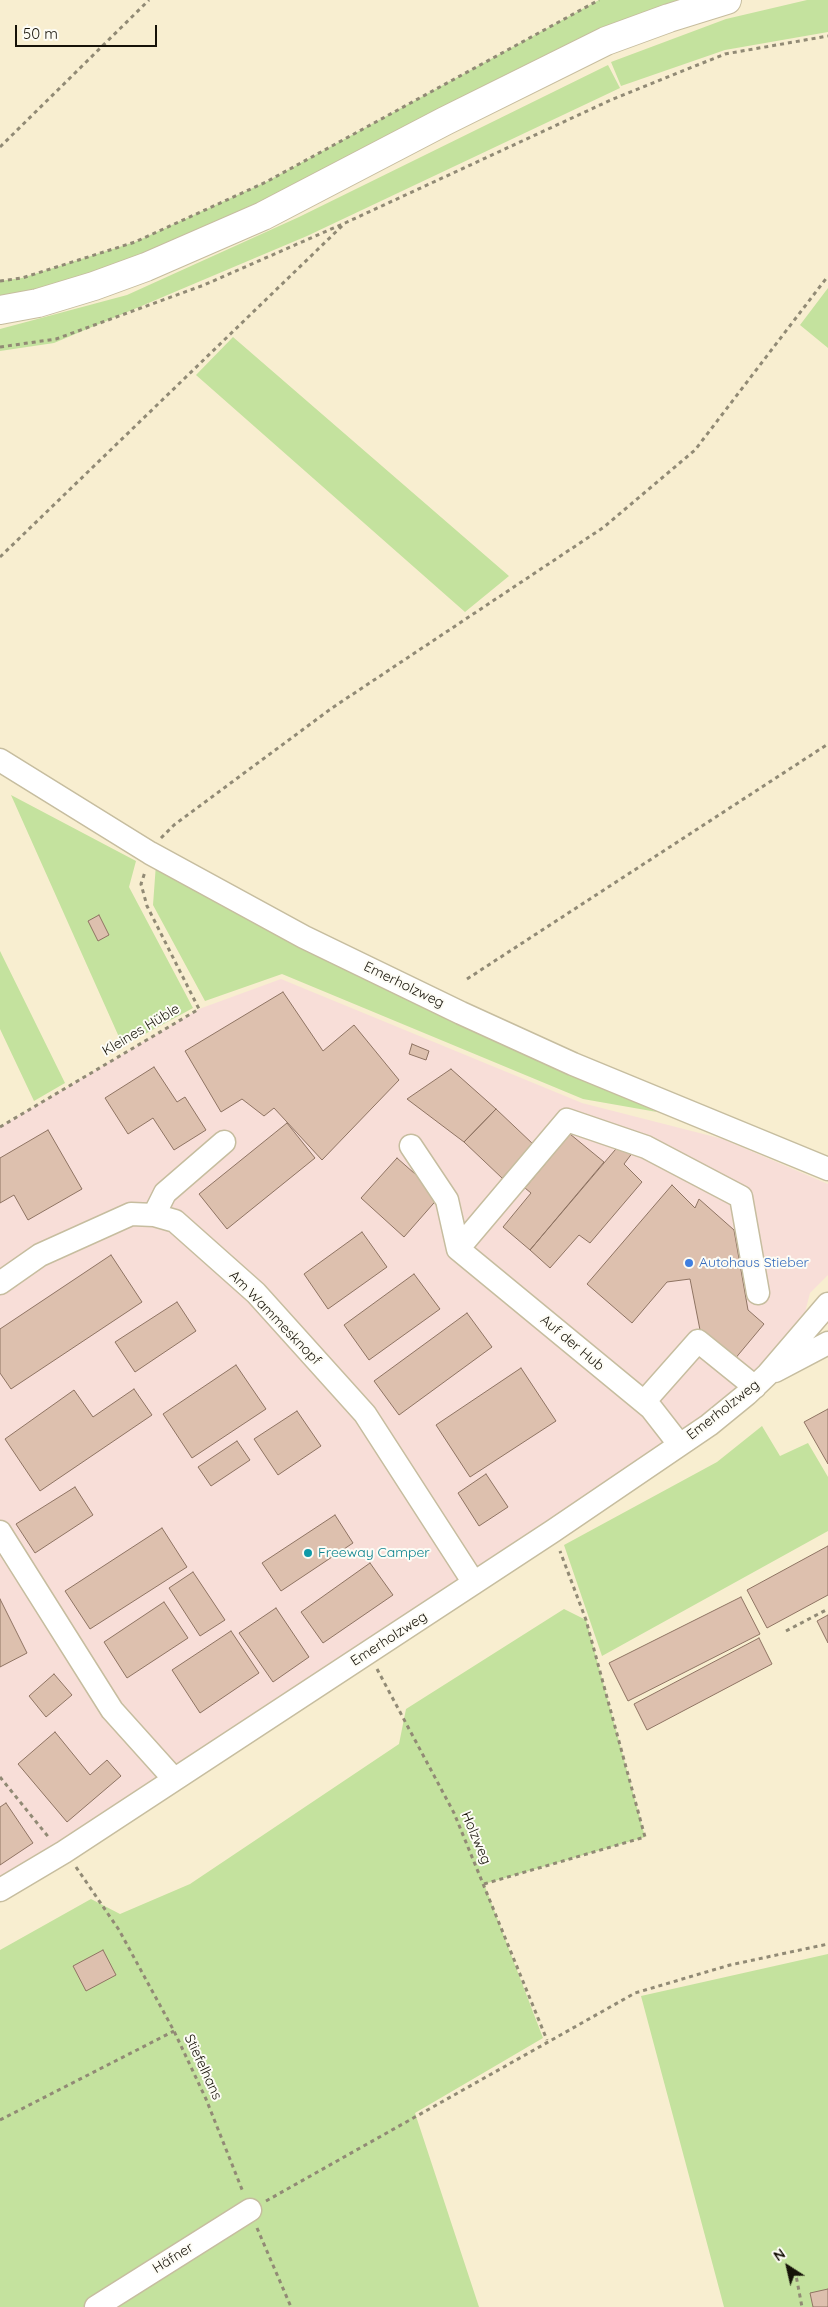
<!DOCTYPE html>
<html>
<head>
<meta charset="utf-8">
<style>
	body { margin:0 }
	#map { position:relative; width:828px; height:2307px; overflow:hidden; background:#f8eed0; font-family:Quicksand,sans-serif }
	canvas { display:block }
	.north { position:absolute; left:763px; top:2242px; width:50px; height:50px; -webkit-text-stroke:4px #fdfcf5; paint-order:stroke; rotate:325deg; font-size:14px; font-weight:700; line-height:20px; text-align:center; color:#161208 }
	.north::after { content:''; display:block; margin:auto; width:18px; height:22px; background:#161208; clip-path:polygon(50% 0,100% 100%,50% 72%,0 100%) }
	.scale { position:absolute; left:15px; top:25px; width:142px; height:22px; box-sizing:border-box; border:2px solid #161208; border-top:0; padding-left:6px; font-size:15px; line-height:18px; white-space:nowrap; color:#161208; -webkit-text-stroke:4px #fdfcf5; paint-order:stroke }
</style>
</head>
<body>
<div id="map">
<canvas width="828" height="2307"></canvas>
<div class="north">N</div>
<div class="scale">50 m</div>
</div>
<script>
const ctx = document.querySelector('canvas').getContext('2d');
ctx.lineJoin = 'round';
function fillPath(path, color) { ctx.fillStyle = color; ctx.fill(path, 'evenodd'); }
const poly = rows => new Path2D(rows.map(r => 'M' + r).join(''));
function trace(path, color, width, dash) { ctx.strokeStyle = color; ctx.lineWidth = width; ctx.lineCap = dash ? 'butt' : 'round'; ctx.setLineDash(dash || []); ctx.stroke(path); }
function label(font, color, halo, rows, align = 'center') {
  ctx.font = font + ' Quicksand,sans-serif'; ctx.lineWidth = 4; ctx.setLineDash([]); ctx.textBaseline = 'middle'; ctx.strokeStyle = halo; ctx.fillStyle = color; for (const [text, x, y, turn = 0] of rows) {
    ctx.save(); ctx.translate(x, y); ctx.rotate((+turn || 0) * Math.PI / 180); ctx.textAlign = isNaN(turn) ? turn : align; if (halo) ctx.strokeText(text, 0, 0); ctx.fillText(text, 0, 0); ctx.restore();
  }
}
const industrial = poly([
	[281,979,582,1103,723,1139,828,1184,828,1275,810,1293,799,1336,735,1404,0,1890,0,1127,199,1009]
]);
const green = poly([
	[599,0,727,0,669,18,263,216,0,310,0,281,22,278,135,242,266,182],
	[807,0,828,0,828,32,725,50,621,86,611,62,726,19],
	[608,65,620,88,307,236,54,343,0,351,0,329,127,295,299,217],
	[828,288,828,348,800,325],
	[233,337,509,576,465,612,196,375],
	[11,795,136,861,129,887,193,1008,123,1046],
	[156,864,312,954,657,1112,583,1099,282,974,205,1001,153,905],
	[0,951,65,1083,34,1101,0,1029],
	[762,1426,780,1456,808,1443,828,1477,828,1531,602,1656,564,1545,717,1462],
	[564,1609,586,1620,645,1837,484,1884,543,2038,415,2113,479,2307,0,2307,0,1950,91,1899,120,1914,190,1884,399,1744,406,1709],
	[828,1954,828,2307,724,2307,641,1996]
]);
const building = poly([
	[99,915,109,935,98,941,88,921,99,915],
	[283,992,323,1051,354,1025,399,1080,322,1160,274,1108,264,1116,242,1099,221,1112,185,1051,283,992],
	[412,1044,429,1051,426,1060,409,1054,412,1044],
	[154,1067,177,1102,185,1097,206,1130,174,1150,153,1118,128,1134,105,1098,154,1067],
	[451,1069,496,1109,464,1142,407,1099,451,1069],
	[496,1109,534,1145,502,1178,464,1142,496,1109],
	[287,1123,315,1158,227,1229,199,1194,287,1123],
	[48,1130,82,1189,28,1220,14,1195,0,1203,0,1158,48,1130],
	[570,1134,604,1162,530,1250,503,1227,531,1193,525,1188,570,1134],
	[621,1143,636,1148,624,1164,642,1182,590,1243,579,1235,550,1268,530,1250,621,1143],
	[397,1158,440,1196,404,1237,361,1198,397,1158],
	[672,1185,695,1208,699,1199,734,1230,748,1310,764,1324,734,1360,701,1335,690,1279,667,1282,632,1323,587,1284,672,1185],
	[362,1232,387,1267,328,1309,304,1274,362,1232],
	[111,1255,142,1302,11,1389,0,1373,0,1329,111,1255],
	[414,1274,440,1309,369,1360,344,1325,414,1274],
	[177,1302,196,1331,135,1372,115,1342,177,1302],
	[467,1313,492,1347,399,1415,374,1381,467,1313],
	[236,1365,266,1409,192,1458,163,1414,236,1365],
	[521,1368,556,1421,470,1477,436,1425,521,1368],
	[134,1389,152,1415,40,1491,5,1439,74,1390,93,1417,134,1389],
	[828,1409,828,1464,804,1422,828,1409],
	[297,1411,321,1446,278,1475,254,1439,297,1411],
	[237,1441,250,1460,211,1486,198,1467,237,1441],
	[486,1474,508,1507,479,1526,458,1493,486,1474],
	[75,1487,93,1515,35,1553,16,1524,75,1487],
	[335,1515,353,1543,281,1591,262,1563,335,1515],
	[162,1528,187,1567,90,1629,65,1591,162,1528],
	[828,1546,828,1595,767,1628,747,1590,828,1546],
	[370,1563,393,1595,323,1643,301,1612,370,1563],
	[193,1572,225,1620,200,1636,169,1588,193,1572],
	[741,1597,760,1634,628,1701,609,1663,741,1597],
	[0,1599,27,1653,0,1667,0,1599],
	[164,1602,188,1638,127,1678,104,1642,164,1602],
	[276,1608,309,1657,273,1682,239,1633,276,1608],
	[828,1615,828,1643,817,1621,828,1615],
	[231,1631,259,1673,200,1713,172,1670,231,1631],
	[759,1638,772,1664,647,1730,634,1704,759,1638],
	[54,1674,72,1695,46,1717,29,1696,54,1674],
	[55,1732,90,1775,107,1760,121,1776,67,1822,18,1764,55,1732],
	[6,1803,33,1843,0,1865,0,1807,6,1803],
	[103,1950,116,1975,86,1991,73,1966,103,1950],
	[828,2289,828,2307,813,2307,810,2293,828,2289]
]);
const path = poly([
	[0,147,149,0],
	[0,281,22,278,135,242,266,182,599,0],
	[0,347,56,339,204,285,345,223,613,99,725,54,828,36],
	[0,557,343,225],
	[161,838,174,825,332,708,604,527,695,450,828,276],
	[467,979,828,744],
	[0,1127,199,1009,147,906,141,884,145,872],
	[786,1631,828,1609],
	[377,1669,454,1813,547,2040],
	[0,1777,50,1839],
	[76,1867,119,1930,174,2031,206,2099,243,2192],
	[484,1884,645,1837,586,1620,560,1551],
	[0,2120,174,2031],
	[266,2201,635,1993,730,1965,828,1944],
	[257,2228,291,2307],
	[795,2270,802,2307]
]);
const minor = poly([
	[0,760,150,853,304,937,461,1013,573,1064,828,1169],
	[411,1146,447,1200,458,1249,567,1120,646,1147,741,1197,758,1293],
	[154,1215,165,1193,224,1142],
	[458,1249,651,1408,679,1444],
	[0,1283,40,1255,131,1214,154,1215,175,1221,256,1293,365,1414,474,1583],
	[775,1371,828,1343],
	[644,1402,698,1341,755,1387],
	[0,1532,112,1710,174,1779],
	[0,1890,64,1852,553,1531,709,1425,747,1394,768,1374,828,1304],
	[96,2307,250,2210]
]);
const major = poly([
	[0,310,38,303,94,286,146,267,263,216,445,121,606,41,669,18,727,0]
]);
const markers = [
	[689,1263,5,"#3f7fe0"],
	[308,1553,5,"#0f9aa8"]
];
const streetNames = [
	["Emerholzweg",404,985,26],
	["Kleines Hüble",141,1030,-31],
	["Am Wammesknopf",275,1318,46],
	["Auf der Hub",572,1343,40],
	["Emerholzweg",723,1410,-38],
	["Emerholzweg",389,1639,-33],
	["Holzweg",476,1838,67],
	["Stiefelhans",203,2067,65],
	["Häfner",173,2258,-32]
];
const shopNames = [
	["Autohaus Stieber",699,1263]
];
const cultureNames = [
	["Freeway Camper",318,1553]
];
fillPath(industrial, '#f8ded8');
fillPath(green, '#c4e29e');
fillPath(building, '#ddc0ae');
trace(building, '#8f7463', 1);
trace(minor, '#c6bd9f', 25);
trace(major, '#c6bd9f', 30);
trace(path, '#918a75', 3, [4, 4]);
trace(minor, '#fff', 22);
trace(major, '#fff', 28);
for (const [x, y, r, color] of markers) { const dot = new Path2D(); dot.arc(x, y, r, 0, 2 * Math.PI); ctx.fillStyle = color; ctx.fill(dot); trace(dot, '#fdfcf5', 2); }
label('14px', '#161208', '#fdfcf5', streetNames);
label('14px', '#366cbe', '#fdfcf5', shopNames, 'left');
label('14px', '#0d838f', '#fdfcf5', cultureNames, 'left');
</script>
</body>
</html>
